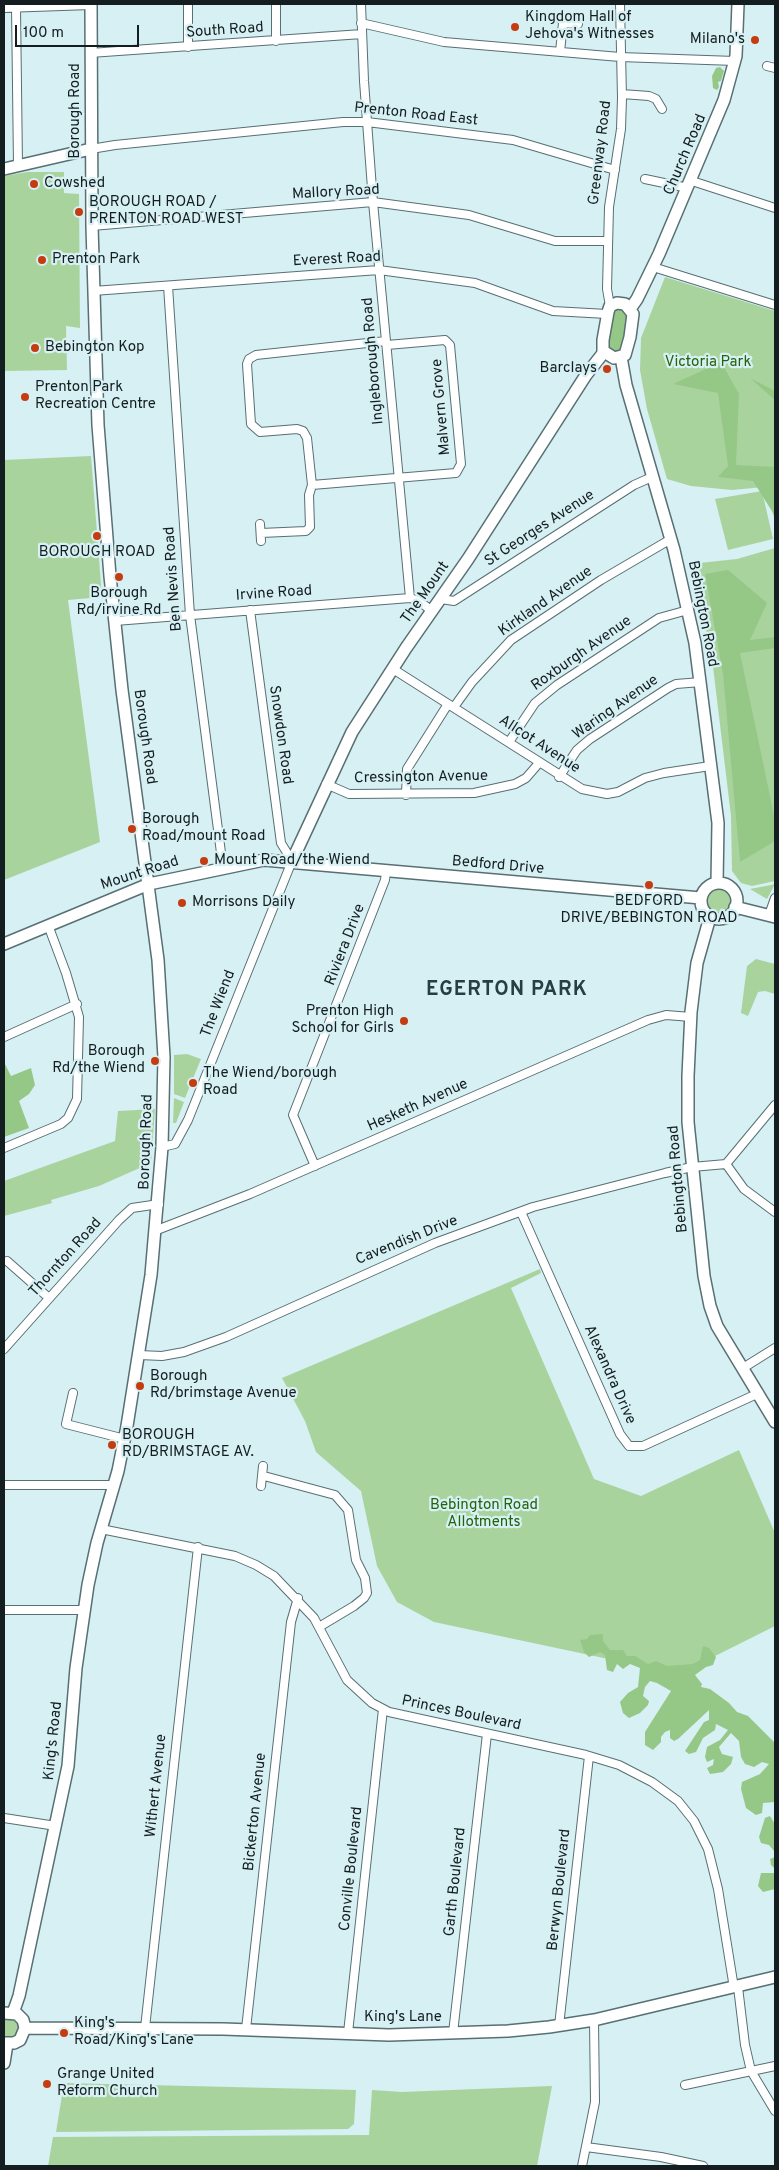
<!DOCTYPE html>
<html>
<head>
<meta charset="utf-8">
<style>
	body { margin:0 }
	#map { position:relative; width:779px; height:2170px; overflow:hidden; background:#d6f0f4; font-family:Overpass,sans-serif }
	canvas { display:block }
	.frame { position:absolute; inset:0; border:5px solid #141d1f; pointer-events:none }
	.scale { position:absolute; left:15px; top:25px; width:124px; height:22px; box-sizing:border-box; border:2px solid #141d1f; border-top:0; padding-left:6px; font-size:15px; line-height:18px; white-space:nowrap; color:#141d1f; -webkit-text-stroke:4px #d6f0f4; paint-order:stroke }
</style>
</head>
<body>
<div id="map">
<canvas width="779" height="2170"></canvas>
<div class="frame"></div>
<div class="scale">100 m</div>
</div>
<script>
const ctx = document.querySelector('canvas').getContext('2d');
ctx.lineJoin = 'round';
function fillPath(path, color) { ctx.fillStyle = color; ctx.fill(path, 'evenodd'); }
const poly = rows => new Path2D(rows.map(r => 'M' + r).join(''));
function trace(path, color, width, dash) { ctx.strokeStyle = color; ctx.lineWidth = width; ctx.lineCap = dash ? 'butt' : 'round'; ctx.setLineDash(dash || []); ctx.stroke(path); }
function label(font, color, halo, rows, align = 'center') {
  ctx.font = font + ' Overpass,sans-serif'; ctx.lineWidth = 4.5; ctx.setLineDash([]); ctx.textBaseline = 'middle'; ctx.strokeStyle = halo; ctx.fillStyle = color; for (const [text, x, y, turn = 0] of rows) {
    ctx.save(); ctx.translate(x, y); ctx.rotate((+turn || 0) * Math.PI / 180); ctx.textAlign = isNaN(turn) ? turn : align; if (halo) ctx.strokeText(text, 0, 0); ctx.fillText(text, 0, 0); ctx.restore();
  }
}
const green = poly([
	[28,172,64,172,64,193,79,194,80,328,66,326,67,370,4,371,4,176],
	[665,277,775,311,775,520,764,487,732,490,691,486,667,479,647,409,640,370,641,338],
	[91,456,102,597,68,600,100,842,4,880,4,460],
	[762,491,773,539,728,550,715,499],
	[775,548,775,881,752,886,741,883,732,871,731,816,711,650,690,564,737,559],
	[775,884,767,899,750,889,771,885],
	'705 901a13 13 0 1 1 26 0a13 13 0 1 1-26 0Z',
	[756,959,775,964,775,994,765,991,758,992,748,1016,741,1013,747,966],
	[187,1054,201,1059,185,1098,174,1094,174,1055],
	[174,1098,184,1102,176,1123,173,1123],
	[155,1109,151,1163,99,1186,51,1200,52,1203,4,1216,4,1181,115,1141,118,1111],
	[540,1269,541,1273,511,1288,594,1479,641,1496,739,1450,775,1533,775,1626,679,1674,434,1622,397,1602,377,1566,361,1491,316,1452,305,1421,282,1378],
	[14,2015,21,2021,22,2030,16,2037,7,2038,4,2036,4,2017],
	[64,2083,356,2090,354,2124,348,2129,56,2132],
	[552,2086,537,2166,48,2166,53,2137,369,2135,372,2090,402,2092]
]);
const forest = poly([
	[720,67,724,71,721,81,718,82,719,87,717,90,713,88,712,76,716,68],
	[621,309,628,314,623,350,611,354,607,345,611,315,616,310],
	[721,362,739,394,736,465,775,467,775,516,753,481,718,477,728,466,718,393,673,384],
	[750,378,775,391,775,400],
	[728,570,767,603,750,640,775,637,775,648,740,653,775,820,775,841,740,862,723,674,705,574],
	[4,1062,11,1076,31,1068,35,1085,29,1094,19,1101,29,1128,4,1137],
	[603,1634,603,1641,610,1650,623,1650,627,1656,635,1656,648,1664,656,1661,667,1666,693,1664,700,1660,703,1646,709,1648,716,1657,713,1665,706,1667,695,1675,702,1684,701,1687,710,1689,729,1703,737,1712,748,1716,775,1743,775,1802,763,1803,762,1813,756,1815,746,1808,741,1789,742,1782,760,1774,769,1764,762,1762,754,1767,745,1764,741,1757,739,1741,731,1733,719,1747,722,1754,733,1757,731,1764,723,1772,710,1774,707,1768,713,1765,714,1759,707,1762,705,1757,707,1747,720,1740,728,1730,716,1724,715,1730,703,1738,696,1752,689,1754,685,1751,704,1722,709,1720,709,1710,678,1739,674,1741,670,1738,670,1730,665,1732,661,1737,661,1742,653,1750,645,1745,645,1732,671,1691,657,1683,650,1681,645,1687,643,1696,649,1701,648,1705,640,1713,629,1718,623,1713,620,1702,628,1693,638,1687,640,1668,630,1664,623,1669,617,1664,613,1672,607,1670,605,1655,600,1652,589,1657,584,1652,580,1640,587,1639,590,1635],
	[770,1816,775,1824,775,1889,763,1892,758,1886,761,1873,774,1873,775,1869,771,1865,770,1859,775,1857,774,1851,769,1845,761,1843,759,1837,765,1818]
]);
const street = poly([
	[188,4,188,47],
	[276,4,276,41],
	[361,4,364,81,373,202,410,598],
	[16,7,18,166],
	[4,8,91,5],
	[552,16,562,19,563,23,560,52],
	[361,23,444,42,620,57,735,61],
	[563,23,578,24],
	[90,53,362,34],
	[767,66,775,68],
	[622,94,649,96,656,99,662,109],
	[91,149,115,145,343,122,367,122,513,140,615,170],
	[645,179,688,188],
	[692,181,775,208],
	[92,226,373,202,469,215,555,241,607,241],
	[653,267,775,305],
	[168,286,190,615,223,868],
	[93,291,379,270,475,283,553,311,607,314],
	[610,306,607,289,609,207,621,129,622,98,620,4],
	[312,485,456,473,461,464,450,345,445,340,387,345],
	[312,485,307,438,303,431,297,429,260,432,251,424,247,364,249,359,256,355,386,341],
	[260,524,261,541],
	[261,533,306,531,310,527,309,495,312,485],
	[441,599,454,601,634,485,652,477],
	[115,621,410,598,419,601,432,611],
	[393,669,582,789,607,794,618,792,645,778,664,773,710,766],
	[454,707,472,682,511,640,601,580,671,539],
	[509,742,535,703,557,685,659,618,688,610],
	[559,777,577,750,590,739,668,688,676,684,701,682],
	[326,784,349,794,474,793,515,784,526,778,539,763],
	[406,795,407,769,448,704],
	[769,915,775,898],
	[4,1037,77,1004],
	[162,1147,175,1144,188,1120,292,861,281,843,250,610],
	[4,1148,61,1124,68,1118,77,1099,79,1017,66,973,48,925],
	[726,1164,744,1189,775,1212],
	[315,1166,293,1115,385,880,386,872],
	[521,1212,620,1434,629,1446,643,1446,759,1393],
	[157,1230,250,1194,648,1020,666,1015,691,1017],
	[7,1261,49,1298],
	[4,1349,119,1220,132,1208,159,1204],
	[139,1355,162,1356,184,1352,226,1337,435,1243,533,1207,665,1173,692,1167,726,1164,775,1105],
	[743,1368,775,1348],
	[73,1393,66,1424,125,1439],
	[264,1476,335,1495,348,1510,356,1560,365,1578,367,1593,364,1598,354,1606,319,1627],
	[4,1485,114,1485],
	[261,1486,263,1466],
	[101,1529,235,1556,256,1565,274,1576,314,1618,347,1680,372,1703,389,1712,586,1755,619,1765,652,1782,678,1801,694,1821,708,1849,718,1889,734,1988],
	[4,1610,84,1610],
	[4,1818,56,1826],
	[738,1987,745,2045,751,2071,775,2111],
	[559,2026,589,1756],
	[145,2028,198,1547],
	[246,2029,291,1622,298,1598],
	[348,2033,383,1709],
	[453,2033,487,1734],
	[685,2085,775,2066],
	[586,2147,661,2157,703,2166],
	[582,2166,595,2102,594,2020]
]);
const secondary = poly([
	[4,169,91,149],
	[617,303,625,304,633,314,630,337,625,355,614,358,603,351,603,340,608,312,610,306,617,303],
	[630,309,637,299,659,254,724,100,736,56,738,4],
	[621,357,626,385,674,550,695,643,718,823,717,883],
	[292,861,352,732,406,648,468,559,586,375,604,352],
	'701 901a18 18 0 1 1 36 0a18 18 0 1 1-36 0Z',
	[735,907,775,917],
	[710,917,697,963,691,1012,688,1076,688,1122,704,1276,710,1306,717,1326,775,1422],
	[4,944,149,884,264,860,701,898],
	[4,2013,17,2014,23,2020,25,2028,20,2040,14,2043,4,2043],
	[13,2013,19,1996,68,1766,76,1668,88,1585,97,1543,118,1471,127,1426,151,1275,162,1147,164,1057,158,960,122,690,110,576,98,425,92,226,91,4],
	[25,2028,223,2029,389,2035,508,2031,549,2027,594,2020,775,1977],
	[4,2063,7,2044]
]);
const markers = [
	[515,27,5,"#c43c10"],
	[755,40,5,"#c43c10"],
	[34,184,5,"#c43c10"],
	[79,212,5,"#c43c10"],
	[42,260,5,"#c43c10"],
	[35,348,5,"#c43c10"],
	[607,369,5,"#c43c10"],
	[25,397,5,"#c43c10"],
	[97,536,5,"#c43c10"],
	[119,577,5,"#c43c10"],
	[132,829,5,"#c43c10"],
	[204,861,5,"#c43c10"],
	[649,885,5,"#c43c10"],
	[182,903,5,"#c43c10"],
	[404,1021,5,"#c43c10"],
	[155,1061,5,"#c43c10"],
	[193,1083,5,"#c43c10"],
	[140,1386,5,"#c43c10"],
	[112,1445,5,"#c43c10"],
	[64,2033,5,"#c43c10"],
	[47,2084,5,"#c43c10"]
];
const poiNames = [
	["Kingdom Hall of",525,18],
	["Jehova's Witnesses",525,35],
	["Milano's",745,40,"right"],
	["Cowshed",44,184],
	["BOROUGH ROAD /",89,203],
	["PRENTON ROAD WEST",89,220],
	["Prenton Park",52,260],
	["Bebington Kop",45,348],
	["Barclays",597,369,"right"],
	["Prenton Park",35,388],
	["Recreation Centre",35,405],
	["BOROUGH ROAD",97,553,"center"],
	["Borough",119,594,"center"],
	["Rd/irvine Rd",119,611,"center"],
	["Borough",142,820],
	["Road/mount Road",142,837],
	["Mount Road/the Wiend",214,861],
	["BEDFORD",649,902,"center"],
	["DRIVE/BEBINGTON ROAD",649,919,"center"],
	["Morrisons Daily",192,903],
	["Prenton High",394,1012,"right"],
	["School for Girls",394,1029,"right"],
	["Borough",145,1052,"right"],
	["Rd/the Wiend",145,1069,"right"],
	["The Wiend/borough",203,1074],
	["Road",203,1091],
	["Borough",150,1377],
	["Rd/brimstage Avenue",150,1394],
	["BOROUGH",122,1436],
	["RD/BRIMSTAGE AV.",122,1453],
	["King's",74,2024],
	["Road/King's Lane",74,2041],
	["Grange United",57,2075],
	["Reform Church",57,2092]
];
const streetNames = [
	["South Road",225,31,-4],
	["Borough Road",76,111,-90],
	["Prenton Road East",416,115,6],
	["Greenway Road",601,153,-83],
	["Church Road",686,155,-67],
	["Mallory Road",336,193,-3],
	["Everest Road",337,260,-3],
	["Ingleborough Road",374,361,-95],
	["Malvern Grove",442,407,-95],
	["St Georges Avenue",540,529,-33],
	["Ben Nevis Road",174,579,-94],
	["The Mount",426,593,-55],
	["Irvine Road",274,594,-4],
	["Kirkland Avenue",546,602,-35],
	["Bebington Road",702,614,79],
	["Roxburgh Avenue",582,654,-35],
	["Waring Avenue",616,708,-35],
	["Snowdon Road",280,735,82],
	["Borough Road",144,737,82],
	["Allcot Avenue",539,745,33],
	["Cressington Avenue",421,778,-1],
	["Bedford Drive",498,866,5],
	["Mount Road",140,874,-18],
	["Riviera Drive",346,945,-69],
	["The Wiend",219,1004,-69],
	["Hesketh Avenue",418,1106,-24],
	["Borough Road",147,1142,-88],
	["Bebington Road",679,1179,-95],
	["Cavendish Drive",407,1241,-22],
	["Thornton Road",66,1258,-48],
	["Alexandra Drive",609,1375,66],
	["Princes Boulevard",461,1714,12],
	["King's Road",54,1741,-84],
	["Withert Avenue",157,1786,-84],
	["Bickerton Avenue",256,1812,-84],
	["Conville Boulevard",352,1869,-84],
	["Garth Boulevard",456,1882,-84],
	["Berwyn Boulevard",560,1890,-84],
	["King's Lane",403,2018]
];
const parkNames = [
	["Victoria Park",708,363],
	["Bebington Road",484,1506],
	["Allotments",484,1523]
];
const districtNames = [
	["EGERTON PARK",507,991]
];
fillPath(green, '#a9d39d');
fillPath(forest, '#95c887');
trace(street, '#586f73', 10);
trace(secondary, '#586f73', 14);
trace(street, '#fff', 8);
trace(secondary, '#fff', 11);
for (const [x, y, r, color] of markers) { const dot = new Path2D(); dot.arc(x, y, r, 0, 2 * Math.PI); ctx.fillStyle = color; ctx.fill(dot); trace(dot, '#d6f0f4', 2); }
label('15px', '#141d1f', '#d6f0f4', poiNames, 'left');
label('15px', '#141d1f', '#d6f0f4', streetNames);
label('15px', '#236309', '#d6f0f4', parkNames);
ctx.letterSpacing = '1px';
label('bold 20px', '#283e42', '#d6f0f4', districtNames);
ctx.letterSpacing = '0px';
</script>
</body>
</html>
